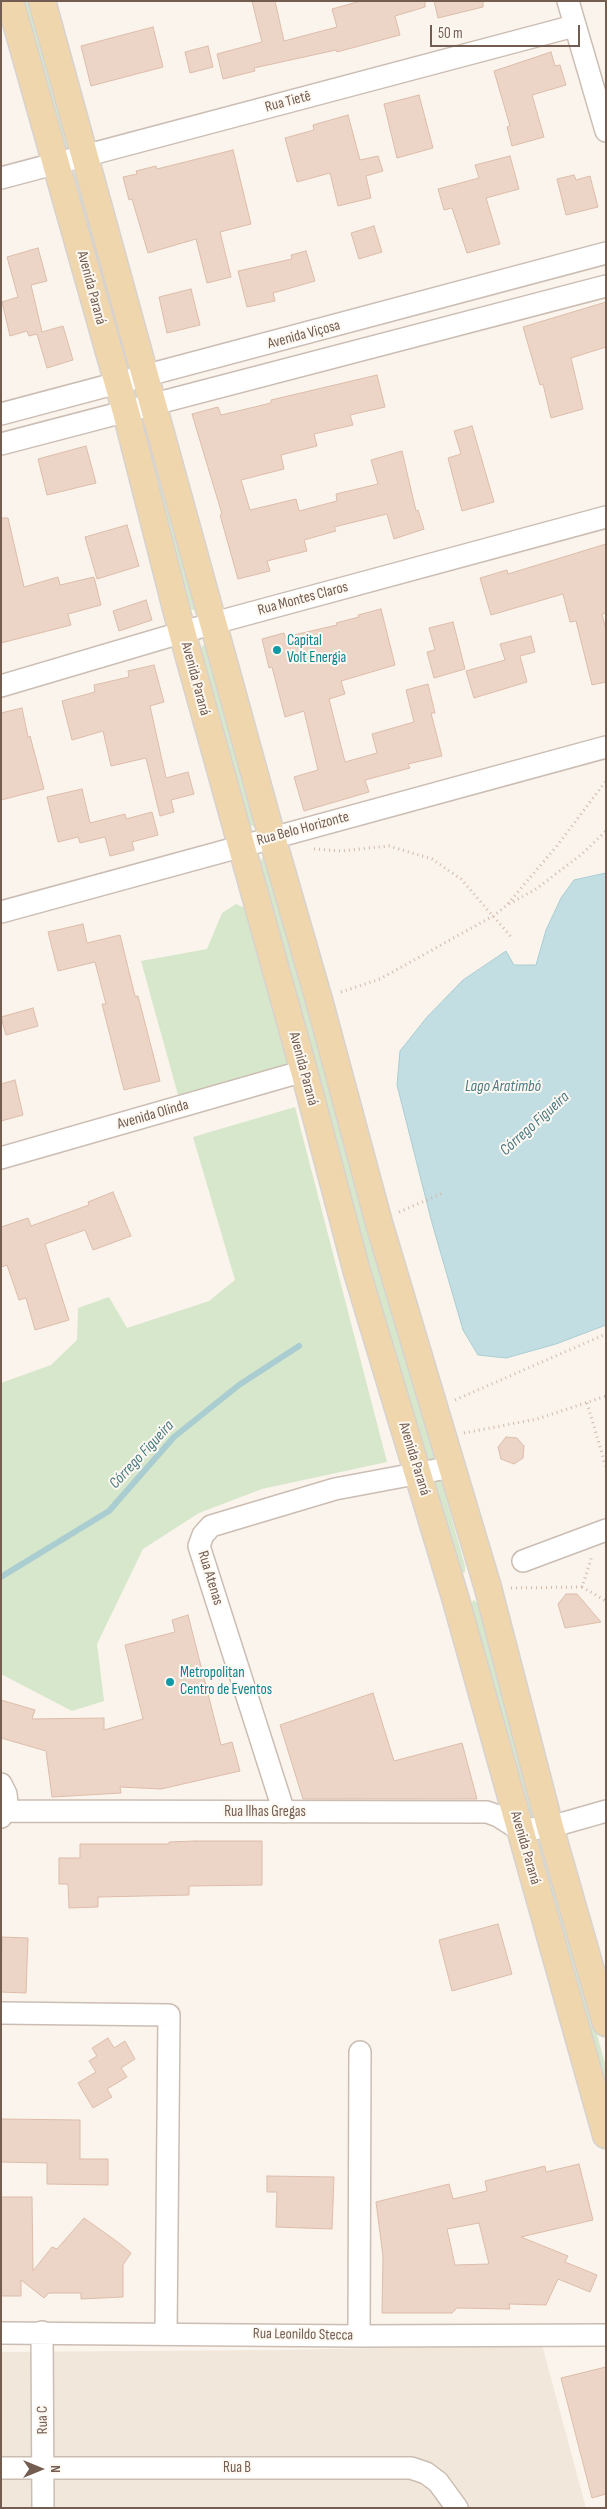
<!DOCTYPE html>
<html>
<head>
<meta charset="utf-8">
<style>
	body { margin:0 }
	#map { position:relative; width:607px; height:2509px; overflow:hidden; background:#faf4ec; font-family:"Sofia Sans Condensed",sans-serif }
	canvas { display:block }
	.frame { position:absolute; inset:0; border:2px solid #735d51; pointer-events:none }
	.north { position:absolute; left:15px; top:2444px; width:50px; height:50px; -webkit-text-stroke:4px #fdf9f2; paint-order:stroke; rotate:90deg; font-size:14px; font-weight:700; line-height:20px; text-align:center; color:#735d51 }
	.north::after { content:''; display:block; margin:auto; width:18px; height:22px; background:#735d51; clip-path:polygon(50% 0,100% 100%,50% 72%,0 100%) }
	.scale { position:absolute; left:430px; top:25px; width:150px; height:22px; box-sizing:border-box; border:2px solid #735d51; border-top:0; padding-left:6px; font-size:15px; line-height:18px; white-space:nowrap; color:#735d51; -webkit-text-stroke:4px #fdf9f2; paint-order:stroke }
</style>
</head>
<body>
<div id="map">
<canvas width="607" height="2509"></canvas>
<div class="frame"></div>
<div class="north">N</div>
<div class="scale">50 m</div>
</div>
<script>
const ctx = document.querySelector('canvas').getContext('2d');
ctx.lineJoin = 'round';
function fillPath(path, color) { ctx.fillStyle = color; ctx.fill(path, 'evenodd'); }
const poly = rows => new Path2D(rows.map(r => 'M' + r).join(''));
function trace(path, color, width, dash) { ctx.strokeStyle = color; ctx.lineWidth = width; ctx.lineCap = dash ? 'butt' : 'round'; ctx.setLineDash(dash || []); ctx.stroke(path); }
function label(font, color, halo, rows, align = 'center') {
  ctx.font = font + ' "Sofia Sans Condensed",sans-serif'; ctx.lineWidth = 4; ctx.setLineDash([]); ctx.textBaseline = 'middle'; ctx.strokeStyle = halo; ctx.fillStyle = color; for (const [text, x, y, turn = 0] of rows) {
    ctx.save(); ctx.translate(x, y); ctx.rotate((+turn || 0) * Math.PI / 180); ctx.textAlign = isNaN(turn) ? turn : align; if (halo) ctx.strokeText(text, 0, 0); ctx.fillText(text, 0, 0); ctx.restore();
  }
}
const residential = poly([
	[542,2345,586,2508,1,2508,1,2352,281,2350]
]);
const green = poly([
	[23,1,37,1,74,145,68,150,64,149],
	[78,172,131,364,126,365,73,174],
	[148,418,200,610,196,611,191,609,139,425,141,420],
	[207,644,260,826,255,827,250,825,201,652,202,646],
	[267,857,465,1566,465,1572,460,1574,367,1263,260,863,262,858],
	[236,904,249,910,291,1064,178,1095,141,961,207,949,222,913],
	[295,1107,387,1462,262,1489,199,1513,143,1549,97,1644,104,1701,72,1711,1,1674,1,1383,51,1365,77,1340,78,1308,109,1297,127,1328,209,1301,235,1280,193,1137],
	[474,1600,479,1605,537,1817,532,1823,469,1604],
	[541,1843,545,1847,606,2067,606,2103,536,1845]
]);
const water = poly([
	[606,873,606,1325,556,1344,506,1358,478,1355,463,1330,432,1223,397,1085,400,1051,427,1017,463,980,506,951,514,965,536,965,546,930,561,898,574,880,606,873]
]);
const stream = poly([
	[1,1577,109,1511,174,1437,239,1385,299,1346]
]);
const building = poly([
	[252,1,275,1,284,41,337,27,332,9,361,1,425,1,425,7,395,16,400,35,337,52,336,50,254,68,255,71,223,79,217,54,262,42,252,1],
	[434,1,483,1,483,7,438,18,434,1],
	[153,27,163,67,91,86,81,46,153,27],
	[208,46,213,67,190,73,185,52,208,46],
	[551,52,555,66,560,65,566,85,532,95,544,137,512,146,507,127,510,126,494,71,551,52],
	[419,95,433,148,397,158,384,104,419,95],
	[348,115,360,160,378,156,383,171,366,176,371,198,338,206,330,173,297,182,285,138,314,130,313,125,348,115],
	[233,150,251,224,220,232,231,277,207,283,196,239,148,253,132,199,129,200,123,177,137,174,136,171,156,166,157,169,233,150],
	[510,156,519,189,486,198,500,244,467,253,452,208,444,210,438,189,479,178,475,165,510,156],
	[574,175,576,180,590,176,598,207,566,215,557,179,574,175],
	[374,226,382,252,359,259,351,233,374,226],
	[38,248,47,281,31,285,42,332,63,326,73,360,47,368,37,334,29,336,27,331,10,336,2,302,18,297,7,257,38,248],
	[306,251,315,281,273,293,275,301,247,307,238,271,292,259,291,255,306,251],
	[191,289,200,325,167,333,159,297,191,289],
	[606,302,606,347,571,358,583,409,551,418,543,384,540,385,523,327,606,302],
	[377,375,385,407,350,415,353,425,314,434,317,446,281,455,284,469,241,480,250,510,296,499,299,511,337,501,336,494,378,484,371,460,402,451,416,511,418,510,424,529,394,539,387,514,334,527,336,531,304,540,307,551,267,561,270,571,238,579,220,515,222,514,192,414,218,407,221,415,271,403,271,400,377,375],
	[472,426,494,502,462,511,448,458,461,454,454,431,472,426],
	[86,446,96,483,47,495,38,459,86,446],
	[1,518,8,518,24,587,58,577,60,585,94,577,101,605,68,614,71,625,1,643,1,518],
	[127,525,139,566,97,579,85,537,127,525],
	[606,544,606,613,602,614,606,630,606,682,592,685,576,621,570,622,563,594,491,615,480,578,507,570,508,574,606,544],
	[146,600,152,620,119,631,113,611,146,600],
	[381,609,395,665,341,681,345,694,329,699,345,762,377,753,372,734,414,722,406,690,428,684,435,713,431,713,442,756,408,764,410,768,365,780,369,792,304,811,294,777,318,770,304,711,285,717,272,667,269,668,262,639,284,633,285,637,337,625,336,623,359,617,358,615,381,609],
	[453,622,465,669,434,678,427,652,435,650,429,628,453,622],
	[531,636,535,652,520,656,527,682,474,698,466,671,505,660,500,644,531,636],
	[154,665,164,702,150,706,166,778,188,772,194,794,171,800,174,812,160,816,146,758,111,766,103,731,72,740,62,701,95,692,94,685,129,677,128,671,154,665],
	[22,708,28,737,30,736,44,789,1,800,1,713,22,708],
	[82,789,90,823,125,814,126,819,152,812,158,835,132,842,134,850,110,856,105,837,80,843,78,837,58,842,47,797,82,789],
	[83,924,87,943,120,935,135,996,138,996,160,1081,124,1090,102,1004,106,1004,95,962,58,971,48,932,83,924],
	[33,1008,38,1026,6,1035,1,1017,33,1008],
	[15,1080,23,1115,1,1121,1,1084,15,1080],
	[113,1192,131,1236,93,1250,85,1230,45,1244,69,1320,35,1330,26,1298,19,1300,7,1265,1,1267,1,1227,28,1218,31,1226,89,1205,88,1202,113,1192],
	[506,1437,517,1438,524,1446,523,1458,514,1464,501,1459,498,1447,506,1437],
	[566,1594,577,1594,601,1622,565,1628,558,1604,566,1594],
	[188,1615,221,1745,232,1742,240,1771,161,1789,120,1787,121,1793,52,1797,46,1751,1,1738,1,1700,35,1710,32,1719,104,1718,104,1730,143,1719,125,1645,175,1632,172,1620,188,1615],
	[373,1693,394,1761,462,1743,477,1799,303,1799,280,1725,373,1693],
	[195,1841,262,1841,262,1885,189,1886,189,1895,98,1897,98,1907,69,1908,68,1884,59,1884,59,1858,80,1858,80,1844,169,1844,169,1842,195,1841],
	[498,1924,512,1974,452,1991,439,1940,498,1924],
	[2,1937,28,1938,26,1993,1,1992,2,1937],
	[108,2038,114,2048,125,2041,135,2059,121,2068,127,2077,107,2089,112,2097,93,2108,78,2083,96,2072,89,2061,97,2056,92,2048,108,2038],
	[1,2119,80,2120,80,2159,108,2159,108,2185,47,2184,47,2163,1,2162,1,2119],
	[579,2164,593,2220,521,2237,568,2256,565,2262,597,2275,590,2292,558,2279,546,2305,509,2304,510,2309,457,2308,452,2313,382,2313,383,2256,376,2202,449,2184,453,2199,487,2191,485,2181,545,2166,546,2172,579,2164],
	[479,2223,489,2264,455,2265,447,2229,479,2223],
	[267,2176,334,2177,332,2229,276,2227,277,2192,267,2192,267,2176],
	[1,2197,32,2197,33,2271,52,2247,57,2249,84,2218,119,2243,131,2253,123,2265,123,2297,81,2299,81,2293,49,2293,44,2298,21,2280,21,2296,1,2296,1,2197],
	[606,2367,606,2494,592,2498,561,2378,606,2367]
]);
const path = poly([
	[314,849,341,851,389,846,432,859,461,879,512,938],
	[509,904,536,889,582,854,606,831],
	[341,992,380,979,493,916,506,906,556,847,606,781],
	[399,1212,443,1193],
	[455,1400,606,1334],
	[587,1403,606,1467],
	[464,1433,537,1419,606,1396],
	[582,1587,606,1601],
	[511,1588,582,1587,592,1556]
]);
const minor = poly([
	[568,1,606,131],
	[1,178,574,26],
	[1,414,606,253],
	[1,444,606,286],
	[1,686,214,623,606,517],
	[1,912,606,747],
	[1,1158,304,1071],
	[523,1561,606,1530],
	[1,1784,6,1794,7,1803,1,1817],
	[5,1811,487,1812,498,1816,520,1830,550,1827,606,1811],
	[284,1812,199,1546,203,1535,211,1526,335,1489,452,1467],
	[1,2013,169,2015,166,2334],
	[42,2332,43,2508],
	[1,2333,359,2336,606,2335],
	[359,2336,360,2052],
	[1,2468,411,2468,426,2473,438,2482,457,2508]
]);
const major = poly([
	[10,1,126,412,182,632,304,1071,357,1272,455,1597,606,2135],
	[42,1,272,837,319,1000,379,1223,488,1588,550,1827,606,2023]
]);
const markers = [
	[277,650,5,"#0f9aa8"],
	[170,1682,5,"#0f9aa8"]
];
const streetNames = [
	["Rua Tietê",288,102,-15],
	["Avenida Paraná",91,288,75],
	["Avenida Viçosa",304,335,-15],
	["Rua Montes Claros",303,599,-15],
	["Avenida Paraná",195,679,75],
	["Rua Belo Horizonte",303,829,-15],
	["Avenida Paraná",303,1069,75],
	["Avenida Olinda",153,1115,-16],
	["Avenida Paraná",414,1459,73],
	["Rua Atenas",210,1578,73],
	["Rua Ilhas Gregas",265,1812],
	["Avenida Paraná",525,1848,74],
	["Rua Leonildo Stecca",303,2335,1],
	["Rua C",43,2420,-91],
	["Rua B",237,2468]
];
const cultureNames = [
	["Capital",287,641],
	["Volt Energia",287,658],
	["Metropolitan",180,1673],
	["Centro de Eventos",180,1690]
];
const waterNames = [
	["Lago Aratimbó",503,1087],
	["Córrego Figueira",535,1124,-42],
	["Córrego Figueira",142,1455,-47]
];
fillPath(residential, '#f1e7db');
fillPath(green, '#d7e7cb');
fillPath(water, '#c2dee2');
trace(water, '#aacdd2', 1);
trace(stream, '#aacdd2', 6);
fillPath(building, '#ecd5c7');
trace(building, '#ddbca9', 1);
trace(minor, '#ccbdb3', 24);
trace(major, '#d8d2ce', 29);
trace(path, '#d2b9aa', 3, [1, 4]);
trace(minor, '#fff', 21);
trace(major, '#f0d6ad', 26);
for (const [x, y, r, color] of markers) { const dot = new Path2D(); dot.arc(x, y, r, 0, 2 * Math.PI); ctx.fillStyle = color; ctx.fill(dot); trace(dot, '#fdf9f2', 2); }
label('15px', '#735d51', '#fdf9f2', streetNames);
label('15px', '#0d838f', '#fdf9f2', cultureNames, 'left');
label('italic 16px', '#4d7a83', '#fdf9f2', waterNames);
</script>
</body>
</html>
